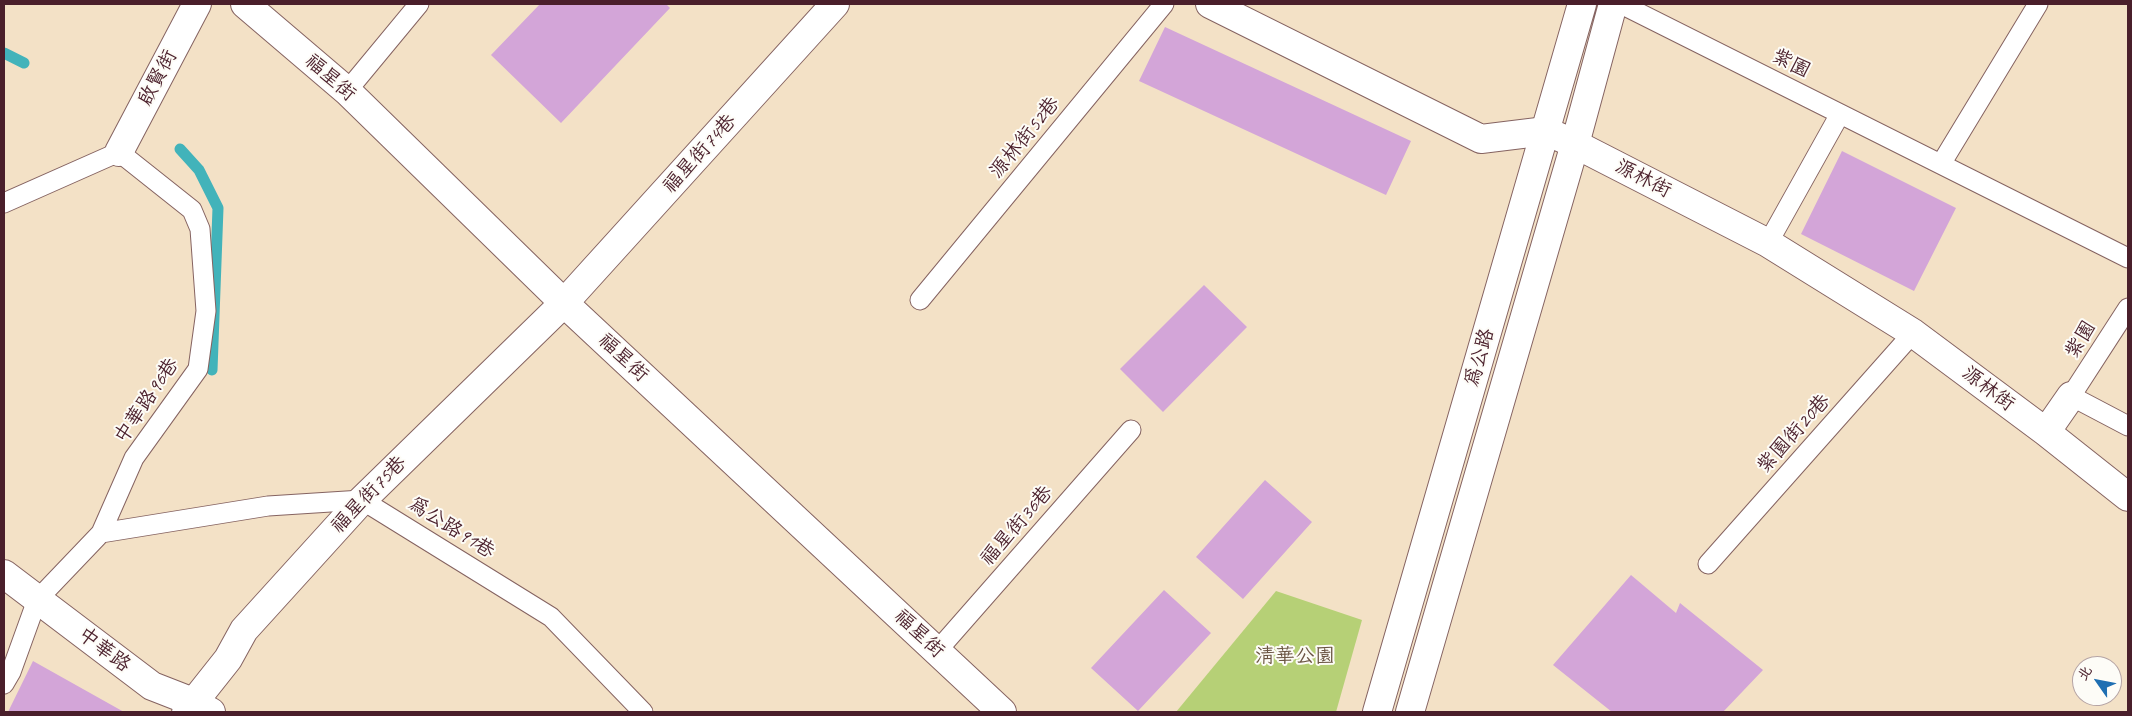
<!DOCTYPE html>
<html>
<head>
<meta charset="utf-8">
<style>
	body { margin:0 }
	#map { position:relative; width:2132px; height:716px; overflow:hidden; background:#f3e1c6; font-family:Caveat,"LXGW WenKai TC",sans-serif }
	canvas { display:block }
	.frame { position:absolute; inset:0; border:5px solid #4a1f2b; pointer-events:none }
	.north { position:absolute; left:2072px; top:656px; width:50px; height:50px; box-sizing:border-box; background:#fdfcf7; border:1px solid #b5a4a5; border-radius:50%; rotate:303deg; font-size:14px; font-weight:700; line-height:20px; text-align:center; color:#4a1f2b }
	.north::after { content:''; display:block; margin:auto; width:18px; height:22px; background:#1f6fb2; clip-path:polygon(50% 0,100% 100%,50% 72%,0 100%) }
</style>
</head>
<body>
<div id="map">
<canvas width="2132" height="716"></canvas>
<div class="frame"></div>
<div class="north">北</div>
</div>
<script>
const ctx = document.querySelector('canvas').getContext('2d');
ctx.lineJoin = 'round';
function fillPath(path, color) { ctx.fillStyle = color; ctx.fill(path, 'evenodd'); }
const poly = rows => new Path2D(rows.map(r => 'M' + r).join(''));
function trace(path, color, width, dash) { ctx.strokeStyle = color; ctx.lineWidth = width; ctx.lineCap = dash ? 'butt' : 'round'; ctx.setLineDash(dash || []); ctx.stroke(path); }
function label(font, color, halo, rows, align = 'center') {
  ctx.font = font + ' Caveat,"LXGW WenKai TC",sans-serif'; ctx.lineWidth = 4; ctx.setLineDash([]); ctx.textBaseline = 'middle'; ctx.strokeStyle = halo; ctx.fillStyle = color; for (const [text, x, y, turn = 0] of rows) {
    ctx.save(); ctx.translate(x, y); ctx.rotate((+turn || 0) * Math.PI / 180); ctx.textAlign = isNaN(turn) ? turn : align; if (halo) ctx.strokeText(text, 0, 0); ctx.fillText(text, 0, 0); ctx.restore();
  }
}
const green = poly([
	[1276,591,1362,620,1336,712,1176,712]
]);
const stream = poly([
	[4,53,24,63],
	[180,149,199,170,218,208,212,370]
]);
const building = poly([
	[540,4,666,4,670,8,561,123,491,55],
	[1165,27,1411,141,1386,195,1139,81],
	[1842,151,1956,208,1914,291,1801,234],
	[1204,285,1247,327,1163,412,1120,369],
	[1265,480,1312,522,1243,599,1196,557],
	[1631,575,1676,613,1680,603,1763,670,1723,712,1612,712,1553,665],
	[1164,590,1211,633,1138,711,1091,668],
	[33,661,124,712,8,712]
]);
const service = poly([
	[1621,4,2128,258],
	[347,91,419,4],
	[1941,164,2038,4],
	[4,203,119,152,192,210,200,229,206,311,198,369,134,458,101,533,37,600,11,672,4,684],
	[1768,243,1840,114],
	[920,300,1164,4],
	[2128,308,2071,396,2128,426],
	[101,533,268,506,362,500,551,617,643,712],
	[1708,564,1913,333],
	[937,651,1131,430]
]);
const minor = poly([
	[245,4,347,91,564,303,1002,712],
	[1210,4,1481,139,1546,131,1575,144,1768,243,1913,333,2046,432,2128,497],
	[119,152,197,4],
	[2046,432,2071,396],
	[186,712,228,659,244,630,362,500,564,303,835,4]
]);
const tertiary = poly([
	[4,574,152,686,193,702,211,712],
	[1377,712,1582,4],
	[1410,712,1575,144,1613,4]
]);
const streetNames = [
	["紫園",1791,64,27],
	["啟賢街",158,78,-62],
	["福星街",330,78,41],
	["源林街52巷",1025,138,-51],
	["福星街74巷",700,154,-48],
	["源林街",1643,179,27],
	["紫園",2081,340,-58],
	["福星街",623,358,43],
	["為公路",1480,358,-74],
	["源林街",1988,389,37],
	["中華路96巷",147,401,-56],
	["紫園街20巷",1794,434,-48],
	["福星街75巷",369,495,-46],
	["福星街36巷",1017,526,-49],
	["為公路91巷",451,528,32],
	["福星街",919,634,43],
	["中華路",104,650,37]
];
const parkNames = [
	["清華公園",1295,657]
];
fillPath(green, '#b6d076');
trace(stream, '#42b3ba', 11);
fillPath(building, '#d3a5d8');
trace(service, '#856361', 21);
trace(minor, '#856361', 30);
trace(tertiary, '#856361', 30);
trace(service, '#fff', 19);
trace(minor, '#fff', 28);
trace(tertiary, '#fff', 28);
label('20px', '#4a1f2b', '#fdfcf7', streetNames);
label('20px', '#6a5442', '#fdfcf7', parkNames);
</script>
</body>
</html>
